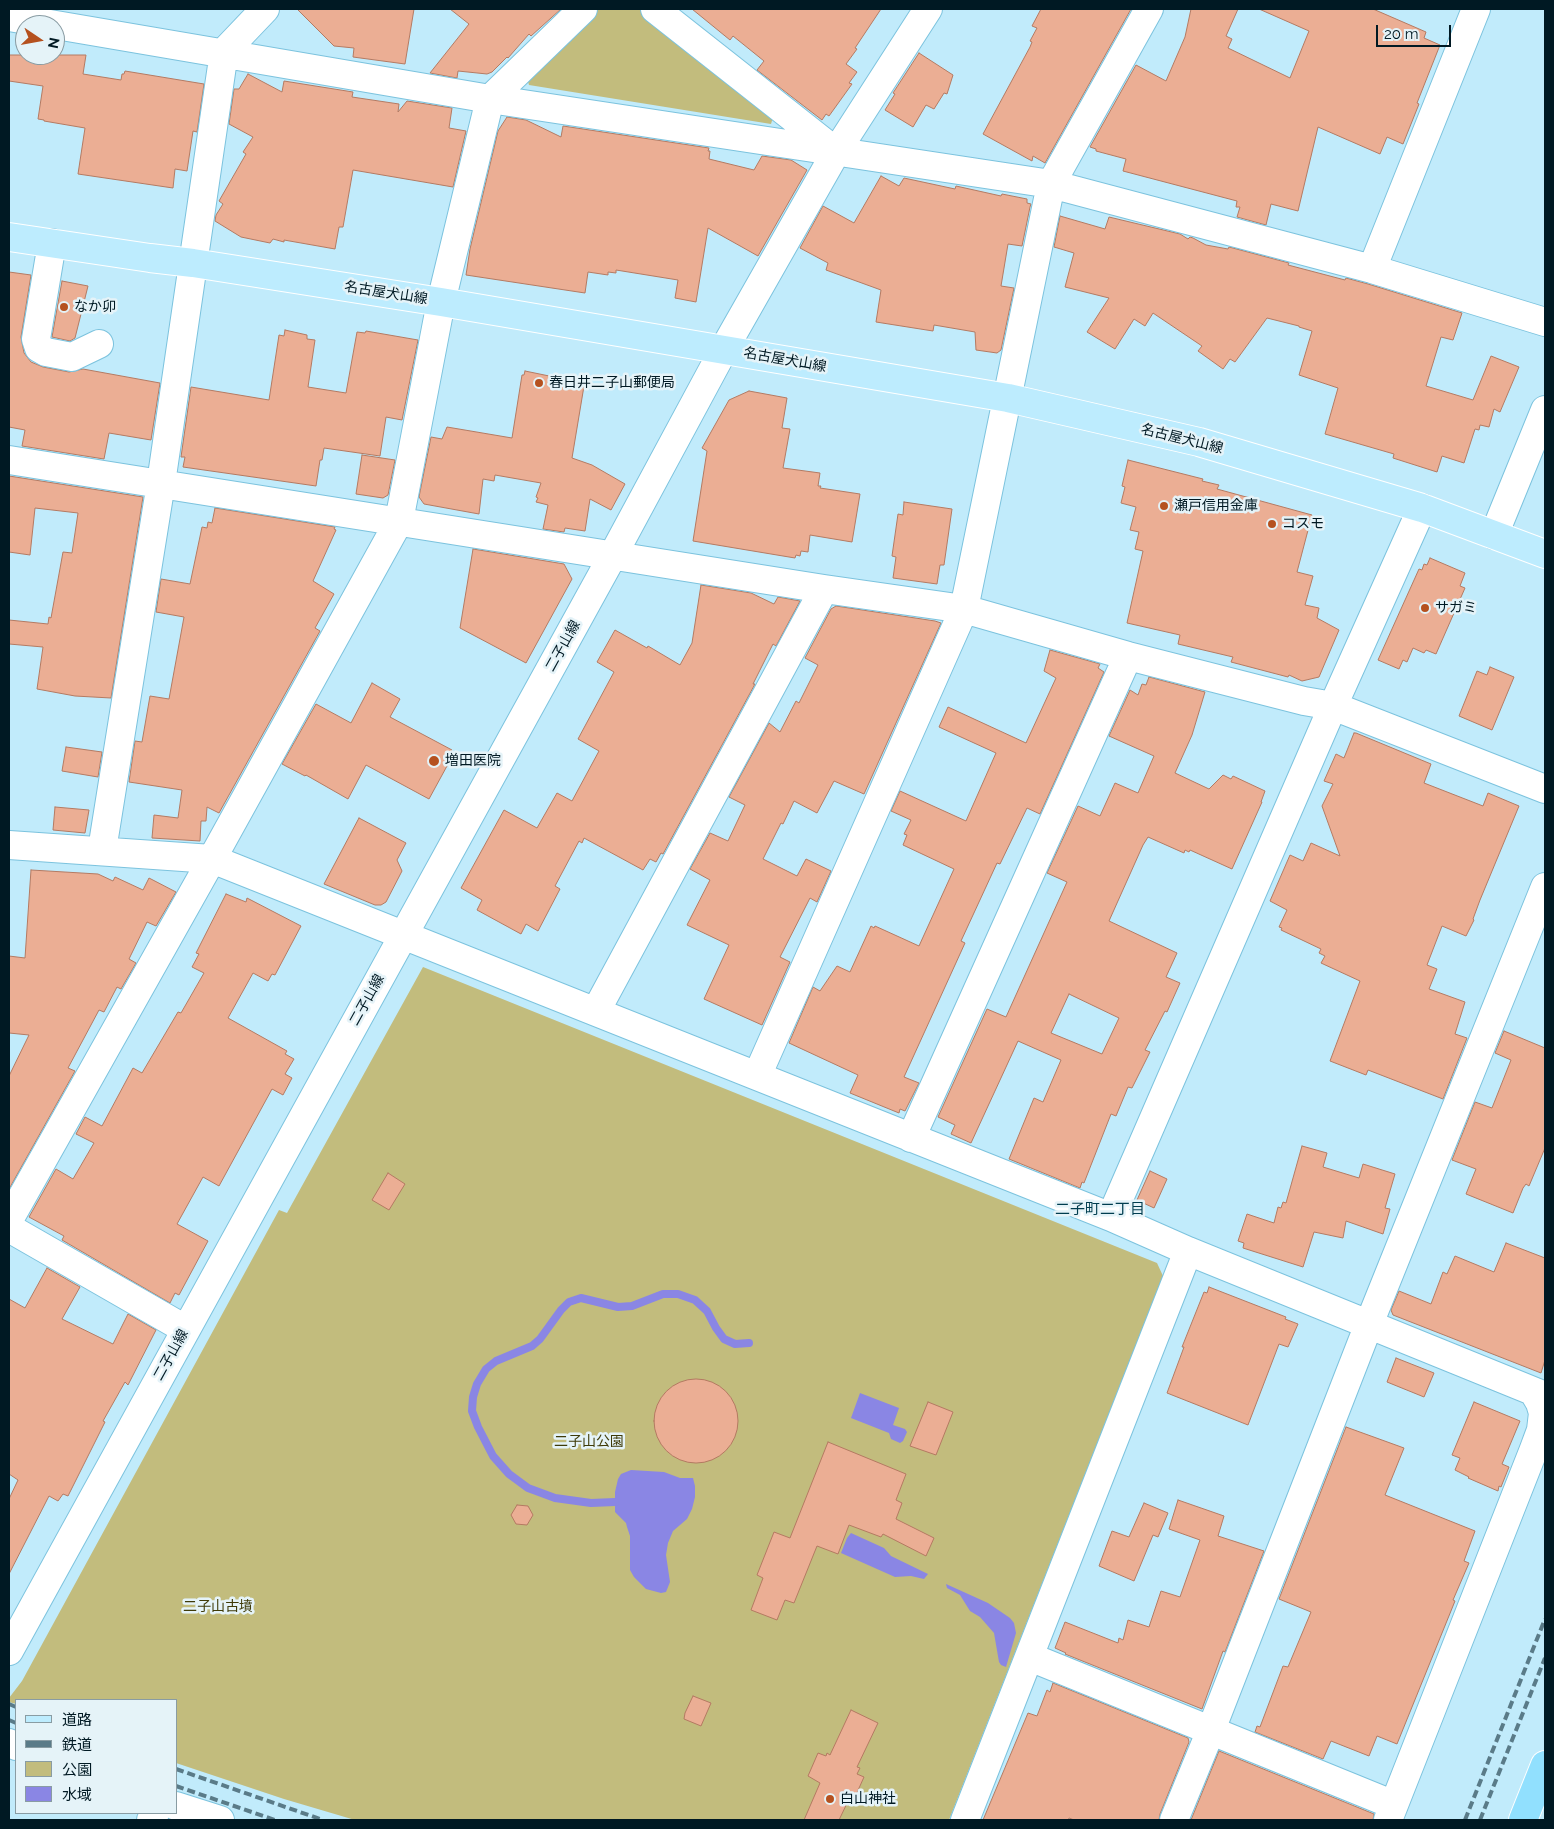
<!DOCTYPE html>
<html>
<head>
<meta charset="utf-8">
<style>
	body { margin:0 }
	#map { position:relative; width:1554px; height:1829px; overflow:hidden; background:#c1ebfb; font-family:Raleway,"Noto Sans JP",sans-serif }
	canvas { display:block }
	.frame { position:absolute; inset:0; border:10px solid #001923; pointer-events:none }
	.legend { position:absolute; left:15px; top:1699px; width:162px; height:115px; box-sizing:border-box; background:#e5f3f8; border:1px solid #899ca3; margin:0; padding:6px 9px; list-style:none; font-size:15px; color:#001923 }
	.legend li { display:flex; align-items:center; gap:10px; height:25px }
	.legend b { width:25px; border:1px solid #899ca3 }
	.north { position:absolute; left:15px; top:15px; width:50px; height:50px; box-sizing:border-box; background:#e5f3f8; border:1px solid #899ca3; border-radius:50%; rotate:102deg; font-size:14px; font-weight:700; line-height:20px; text-align:center; color:#001923 }
	.north::after { content:''; display:block; margin:auto; width:18px; height:22px; background:#b5511f; clip-path:polygon(50% 0,100% 100%,50% 72%,0 100%) }
	.scale { position:absolute; left:1376px; top:25px; width:75px; height:22px; box-sizing:border-box; border:2px solid #001923; border-top:0; padding-left:6px; font-size:15px; line-height:18px; white-space:nowrap; color:#001923; -webkit-text-stroke:4px #e5f3f8; paint-order:stroke }
</style>
</head>
<body>
<div id="map">
<canvas width="1554" height="1829"></canvas>
<div class="frame"></div>
<ul class="legend">
<li><b style="height:6px;background:#bdecfe"></b>道路</li>
<li><b style="height:6px;background:#5a7b88"></b>鉄道</li>
<li><b style="height:14px;background:#c2bc7d"></b>公園</li>
<li><b style="height:14px;background:#8a86e4"></b>水域</li>
</ul>
<div class="north">N</div>
<div class="scale">20 m</div>
</div>
<script>
const ctx = document.querySelector('canvas').getContext('2d');
ctx.lineJoin = 'round';
function fillPath(path, color) { ctx.fillStyle = color; ctx.fill(path, 'evenodd'); }
const poly = rows => new Path2D(rows.map(r => 'M' + r).join(''));
function trace(path, color, width, dash) { ctx.strokeStyle = color; ctx.lineWidth = width; ctx.lineCap = dash ? 'butt' : 'round'; ctx.setLineDash(dash || []); ctx.stroke(path); }
function label(font, color, halo, rows, align = 'center') {
  ctx.font = font + ' Raleway,"Noto Sans JP",sans-serif'; ctx.lineWidth = 5; ctx.setLineDash([]); ctx.textBaseline = 'middle'; ctx.strokeStyle = halo; ctx.fillStyle = color; for (const [text, x, y, turn = 0] of rows) {
    ctx.save(); ctx.translate(x, y); ctx.rotate((+turn || 0) * Math.PI / 180); ctx.textAlign = isNaN(turn) ? turn : align; if (halo) ctx.strokeText(text, 0, 0); ctx.fillText(text, 0, 0); ctx.restore();
  }
}
const green = poly([
	[596,9,639,9,774,114,771,124,529,85,526,75],
	[423,967,1157,1263,1163,1276,949,1820,355,1820,284,1799,176,1763,176,1700,16,1700,16,1704,9,1702,9,1698,22,1681,279,1210,287,1213]
]);
const water = poly([
	[860,1393,899,1408,893,1425,905,1429,907,1432,903,1441,900,1443,891,1439,889,1433,851,1418],
	[631,1470,664,1472,680,1478,693,1478,695,1486,695,1497,692,1509,687,1519,673,1531,668,1543,666,1555,670,1582,666,1592,661,1593,646,1589,634,1577,630,1570,630,1536,627,1527,626,1523,615,1512,615,1492,618,1479,621,1474],
	[851,1533,884,1548,891,1556,928,1574,924,1579,911,1576,895,1577,841,1553,847,1538],
	[946,1584,988,1603,1010,1618,1014,1623,1016,1633,1006,1667,1001,1665,999,1662,994,1633,980,1617,970,1611,960,1595,947,1588]
]);
const stream = poly([
	[615,1502,591,1503,555,1498,528,1488,509,1474,493,1456,478,1427,472,1411,473,1397,477,1384,486,1369,496,1361,532,1346,540,1339,561,1310,569,1302,581,1298,618,1307,632,1306,663,1294,678,1294,695,1300,707,1311,716,1328,724,1339,735,1344,749,1343]
]);
const building = poly([
	[297,9,414,9,405,64,353,57,354,48,334,46,297,9],
	[450,9,561,9,531,36,529,34,508,58,507,57,492,72,487,74,458,71,457,78,430,73,469,24,450,9],
	[692,9,881,9,855,48,857,49,846,64,857,72,849,83,852,84,829,116,826,114,822,120,757,70,764,61,733,36,730,40,692,9],
	[1041,9,1131,9,1045,163,1033,156,1032,161,983,134,1030,47,1032,42,1030,41,1037,28,1032,26,1041,9],
	[1191,9,1238,9,1226,36,1232,39,1228,48,1290,78,1309,31,1259,9,1373,9,1426,32,1424,38,1440,45,1417,103,1419,104,1403,144,1387,137,1380,154,1318,127,1298,211,1271,204,1266,225,1237,217,1240,207,1236,207,1237,201,1123,171,1126,159,1096,151,1096,149,1090,147,1136,65,1166,81,1185,37,1191,9],
	[919,53,953,75,947,94,944,93,934,109,926,105,913,127,885,110,895,94,893,93,919,53],
	[9,55,86,55,83,74,121,80,122,74,124,74,125,71,204,84,197,132,193,131,187,171,175,169,173,188,78,174,85,128,44,121,44,120,38,119,43,86,9,81,9,55],
	[248,74,282,92,284,81,353,92,352,97,399,104,398,112,407,101,452,108,449,128,466,131,453,187,353,170,343,227,339,227,335,249,284,240,284,242,273,239,270,243,241,237,215,221,216,215,223,204,219,201,246,154,243,152,253,137,229,124,234,89,239,89,248,74],
	[507,117,526,120,561,137,563,126,709,148,708,151,710,151,709,159,754,170,762,156,791,160,807,170,758,256,708,228,696,302,675,298,678,280,616,270,616,273,608,272,608,275,588,272,585,293,466,275,470,249,498,131,507,117],
	[881,176,899,186,904,178,955,189,956,186,1001,196,1002,194,1027,199,1027,203,1031,204,1030,207,1022,246,1008,244,1001,286,1014,288,1001,350,997,353,976,350,975,332,934,325,933,331,876,322,881,290,826,270,828,263,800,248,823,206,854,223,881,176],
	[1060,216,1105,229,1109,217,1180,234,1188,239,1190,237,1193,238,1206,245,1228,249,1229,247,1289,263,1288,265,1345,280,1346,278,1368,284,1462,313,1453,340,1441,337,1426,386,1473,400,1491,356,1519,367,1500,412,1494,409,1489,427,1480,425,1479,430,1475,429,1464,463,1442,456,1437,472,1393,458,1394,454,1325,434,1338,388,1299,375,1312,331,1299,327,1299,326,1267,318,1235,362,1230,359,1223,369,1198,351,1202,346,1153,313,1145,326,1134,319,1115,349,1087,332,1109,298,1065,287,1074,253,1054,247,1060,216],
	[9,272,31,275,21,337,24,353,31,362,43,367,69,372,83,369,160,383,151,440,109,433,104,459,22,446,25,430,9,427,9,272],
	[62,281,88,286,75,338,70,341,52,337,62,281],
	[285,330,307,335,307,339,315,340,308,387,346,393,357,332,365,333,366,331,418,340,402,420,386,417,380,456,324,448,322,460,320,460,316,486,183,467,185,457,181,457,191,387,269,400,279,335,284,336,285,330],
	[525,371,583,383,584,386,572,458,592,465,625,484,611,510,590,499,585,531,565,528,564,532,543,529,548,505,536,502,538,498,536,497,541,483,495,475,494,481,483,479,479,514,424,504,419,497,431,437,442,439,447,427,512,438,522,375,524,375,525,371],
	[749,391,787,398,782,428,790,429,783,468,820,473,818,486,821,486,820,488,860,494,852,542,810,535,808,552,801,551,800,556,796,555,795,558,693,541,707,451,702,448,729,400,749,391],
	[362,455,395,460,388,495,383,498,356,494,362,455],
	[1128,460,1203,479,1202,481,1219,485,1217,489,1312,515,1297,572,1313,576,1305,605,1319,608,1317,618,1339,630,1319,677,1302,681,1289,675,1288,677,1231,662,1233,657,1178,644,1180,635,1127,623,1143,551,1135,549,1139,532,1130,530,1136,507,1121,503,1125,487,1122,486,1128,460],
	[9,476,143,497,111,698,75,696,37,689,43,647,9,644,9,620,48,624,49,617,51,618,63,552,72,553,78,513,35,508,30,555,9,552,9,476],
	[904,502,952,509,944,565,940,565,937,584,893,578,896,557,892,556,898,514,903,515,904,502],
	[215,508,335,527,334,529,336,530,313,581,334,594,315,628,320,631,219,813,207,807,206,821,201,821,200,841,152,838,154,815,178,818,182,790,129,782,135,741,142,742,150,696,169,699,184,617,156,612,161,579,190,584,202,527,207,528,208,522,212,523,215,508],
	[473,549,564,564,572,579,526,663,460,628,473,549],
	[1430,558,1465,573,1460,586,1465,588,1436,654,1426,650,1424,653,1413,648,1407,662,1403,660,1399,669,1378,660,1419,569,1422,570,1424,564,1427,565,1430,558],
	[701,585,751,593,774,604,778,597,800,601,776,646,773,644,753,684,755,684,663,854,661,853,656,862,650,859,643,870,584,838,582,843,579,841,555,886,560,889,538,931,526,924,521,934,477,910,482,900,461,888,504,810,537,828,557,793,572,801,599,751,578,739,614,672,597,662,615,630,647,648,648,646,680,665,692,643,701,585],
	[836,606,935,621,941,623,864,794,834,781,817,813,794,801,783,824,781,823,763,859,797,876,806,859,831,871,817,902,810,898,780,957,790,962,762,1025,704,999,729,945,687,925,710,880,690,869,710,833,728,841,745,805,729,797,769,723,780,732,796,701,799,703,818,665,805,658,831,609,836,606],
	[1050,650,1100,664,1098,668,1104,672,1040,814,1027,808,1000,864,997,863,961,941,965,943,904,1077,919,1083,905,1111,900,1109,899,1113,850,1093,858,1075,789,1043,813,987,820,991,837,966,850,972,871,926,874,928,875,926,919,946,954,869,903,845,907,835,904,834,911,820,891,811,900,791,966,821,996,753,939,727,948,707,1026,743,1056,678,1044,671,1050,650],
	[1490,667,1514,677,1492,730,1459,716,1477,671,1487,675,1490,667],
	[1149,677,1205,692,1192,735,1175,773,1209,789,1223,775,1231,779,1233,776,1265,791,1261,802,1262,802,1232,869,1190,850,1189,852,1185,850,1184,853,1148,837,1143,845,1109,921,1177,953,1166,977,1180,983,1167,1012,1165,1011,1145,1050,1150,1052,1132,1088,1128,1087,1116,1116,1111,1114,1084,1183,1082,1182,1080,1188,1009,1159,1034,1098,1043,1102,1061,1060,1018,1041,971,1143,951,1134,955,1125,938,1117,987,1009,1006,1017,1067,882,1047,873,1078,806,1100,816,1115,783,1138,793,1154,756,1109,736,1130,690,1138,695,1142,684,1146,685,1149,677],
	[1069,994,1119,1018,1102,1054,1051,1033,1069,994],
	[372,683,400,699,390,717,452,750,450,754,453,755,429,799,366,765,348,799,306,775,305,776,282,764,316,704,351,723,372,683],
	[1354,733,1356,733,1431,764,1424,783,1483,806,1488,793,1519,806,1480,900,1473,919,1474,920,1466,936,1442,926,1427,965,1437,969,1429,989,1465,1002,1455,1034,1467,1038,1443,1099,1368,1070,1366,1075,1330,1061,1360,981,1321,963,1325,956,1319,953,1321,949,1281,930,1282,928,1279,927,1287,910,1270,901,1290,855,1303,861,1311,843,1340,856,1322,806,1333,784,1324,781,1336,754,1344,758,1354,733],
	[66,747,102,752,98,777,62,771,66,747],
	[55,807,89,810,85,833,53,830,55,807],
	[359,818,406,843,397,860,402,871,386,902,381,905,375,905,324,884,359,818],
	[31,870,98,874,113,881,115,877,143,890,149,878,176,892,156,926,147,922,129,959,136,963,121,989,117,987,104,1012,99,1010,68,1068,75,1071,9,1189,9,1076,29,1035,9,1033,9,956,25,958,31,870],
	[226,894,246,902,247,898,301,926,275,975,272,974,268,981,253,973,228,1018,287,1051,285,1054,294,1059,285,1074,292,1078,283,1095,272,1089,219,1186,203,1177,177,1224,208,1241,179,1295,175,1293,170,1303,62,1240,64,1236,29,1217,56,1169,73,1179,94,1143,76,1134,85,1117,102,1126,133,1068,142,1073,178,1012,181,1013,204,973,192,967,199,954,196,953,226,894],
	[1504,1031,1545,1048,1545,1148,1529,1186,1526,1184,1523,1188,1513,1213,1466,1194,1476,1169,1452,1160,1475,1102,1492,1108,1511,1060,1495,1053,1504,1031],
	[1302,1146,1327,1153,1323,1167,1359,1178,1363,1164,1395,1174,1385,1208,1390,1209,1383,1234,1346,1221,1343,1238,1314,1232,1303,1267,1243,1248,1244,1243,1238,1241,1247,1214,1274,1223,1278,1207,1281,1208,1283,1202,1286,1203,1302,1146],
	[1150,1171,1167,1179,1154,1208,1137,1200,1150,1171],
	[388,1173,405,1184,389,1210,372,1200,388,1173],
	[1506,1243,1545,1258,1545,1360,1541,1373,1393,1315,1391,1310,1399,1291,1431,1304,1443,1272,1447,1274,1455,1256,1494,1272,1506,1243],
	[47,1268,80,1287,62,1319,113,1344,128,1314,156,1330,128,1385,125,1382,103,1421,105,1422,68,1496,63,1494,58,1501,49,1496,9,1574,9,1499,18,1480,9,1474,9,1299,25,1308,47,1268],
	[1209,1287,1286,1317,1285,1319,1298,1324,1288,1347,1279,1344,1248,1425,1167,1393,1184,1347,1182,1347,1204,1292,1207,1293,1209,1287],
	[1396,1358,1434,1373,1424,1397,1387,1382,1396,1358],
	'654 1421a42 42 0 1 1 84 0a42 42 0 1 1-84 0Z',
	[928,1402,953,1412,936,1455,910,1446,928,1402],
	[1474,1402,1520,1421,1502,1464,1509,1467,1501,1487,1499,1486,1498,1491,1468,1478,1469,1477,1455,1470,1460,1458,1452,1455,1474,1402],
	[1346,1427,1404,1448,1385,1495,1475,1531,1464,1561,1469,1563,1453,1600,1455,1601,1397,1744,1377,1736,1369,1756,1331,1741,1323,1759,1255,1732,1257,1726,1260,1727,1283,1666,1288,1667,1311,1612,1279,1599,1346,1427],
	[828,1442,906,1474,896,1500,902,1503,896,1519,934,1538,926,1556,883,1534,881,1537,849,1525,838,1554,817,1546,794,1603,785,1600,777,1620,751,1610,763,1578,757,1575,774,1532,790,1538,828,1442],
	[1178,1500,1224,1516,1218,1536,1264,1551,1225,1652,1223,1651,1202,1709,1065,1654,1066,1653,1055,1648,1065,1622,1118,1643,1119,1638,1123,1640,1128,1620,1149,1627,1161,1591,1180,1597,1200,1540,1169,1529,1178,1500],
	[1144,1503,1168,1513,1158,1537,1153,1535,1134,1581,1099,1566,1112,1531,1129,1537,1144,1503],
	[517,1505,528,1506,533,1515,527,1525,516,1524,511,1515,517,1505],
	[1053,1683,1188,1738,1189,1742,1160,1814,1159,1820,1074,1820,1069,1818,1068,1820,983,1820,1028,1713,1037,1716,1047,1690,1050,1692,1053,1683],
	[693,1696,711,1703,701,1726,684,1719,685,1713,693,1696],
	[851,1710,878,1723,857,1767,860,1768,857,1774,864,1777,855,1797,851,1795,839,1820,804,1820,820,1783,808,1776,818,1753,826,1756,827,1753,830,1755,851,1710],
	[1219,1751,1374,1814,1373,1820,1191,1820,1219,1751]
]);
const minor = poly([
	[655,9,835,151],
	[9,17,490,99,1051,184,1372,269,1545,322],
	[52,243,36,339,39,348,46,352,72,357,99,344],
	[1372,269,1476,9],
	[9,460,824,589,964,609,1128,656,1304,701,1333,706,1545,789],
	[1494,535,1545,410],
	[9,845,212,859,1111,1217,1188,1251,1545,1396],
	[102,850,161,483,224,52,265,9],
	[596,1011,824,589],
	[757,1076,964,609,1051,184,1149,9],
	[911,1138,1128,656],
	[1111,1217,1333,706,1422,508],
	[9,1220,212,859,399,521,441,302,490,99,583,9],
	[9,1228,185,1329],
	[9,1651,613,555,724,349,836,152,928,9],
	[1030,1657,1394,1805],
	[9,1743,16,1746],
	[176,1806,220,1820],
	[151,1820,155,1813],
	[965,1820,1188,1251],
	[1174,1820,1211,1730,1369,1324,1545,887],
	[1388,1820,1534,1449,1541,1430,1543,1413,1540,1403,1533,1391]
]);
const major = poly([
	[9,237,150,258,193,263,441,302,1008,398,1199,442,1422,508,1545,554]
]);
const highway = poly([
	[1523,1820,1545,1765]
]);
const rail = poly([
	[9,1704,16,1707],
	[9,1720,16,1723],
	[176,1769,323,1820],
	[176,1786,275,1820],
	[1465,1820,1545,1619],
	[1480,1820,1545,1658]
]);
const markers = [
	[64,307,5,"#b5511f"],
	[539,383,5,"#b5511f"],
	[1164,506,5,"#b5511f"],
	[1272,524,5,"#b5511f"],
	[1425,608,5,"#b5511f"],
	[434,761,6,"#b5511f"],
	[830,1799,5,"#b5511f"]
];
const streetNames = [
	["名古屋犬山線",386,293,9],
	["名古屋犬山線",785,360,10],
	["名古屋犬山線",1182,439,14],
	["二子山線",563,646,-61],
	["二子山線",367,1000,-61],
	["二子山線",171,1355,-61]
];
const poiNames = [
	["なか卯",74,307],
	["春日井二子山郵便局",549,383],
	["瀬戸信用金庫",1174,506],
	["コスモ",1282,524],
	["サガミ",1435,608],
	["増田医院",445,761],
	["白山神社",840,1799]
];
const parkNames = [
	["二子山公園",589,1442],
	["二子山古墳",218,1607]
];
const neighbourhoodNames = [
	["二子町二丁目",1100,1209]
];
fillPath(green, '#c2bc7d');
fillPath(water, '#8a86e4');
trace(stream, '#8a86e4', 8);
fillPath(building, '#ebae94');
trace(building, '#b47a62', 1);
trace(minor, '#7cc3de', 30);
trace(major, '#fff', 30);
trace(highway, '#fff', 30);
trace(minor, '#fff', 28);
trace(major, '#bdecfe', 28);
trace(highway, '#91e0fe', 28);
trace(rail, '#5a7b88', 4, [8, 4]);
for (const [x, y, r, color] of markers) { const dot = new Path2D(); dot.arc(x, y, r, 0, 2 * Math.PI); ctx.fillStyle = color; ctx.fill(dot); trace(dot, '#e5f3f8', 2); }
label('14px', '#001923', '#e5f3f8', streetNames);
label('14px', '#001923', '#e5f3f8', poiNames, 'left');
label('14px', '#3f3b08', '#e5f3f8', parkNames);
label('15px', '#003d4f', '#e5f3f8', neighbourhoodNames);
</script>
</body>
</html>
